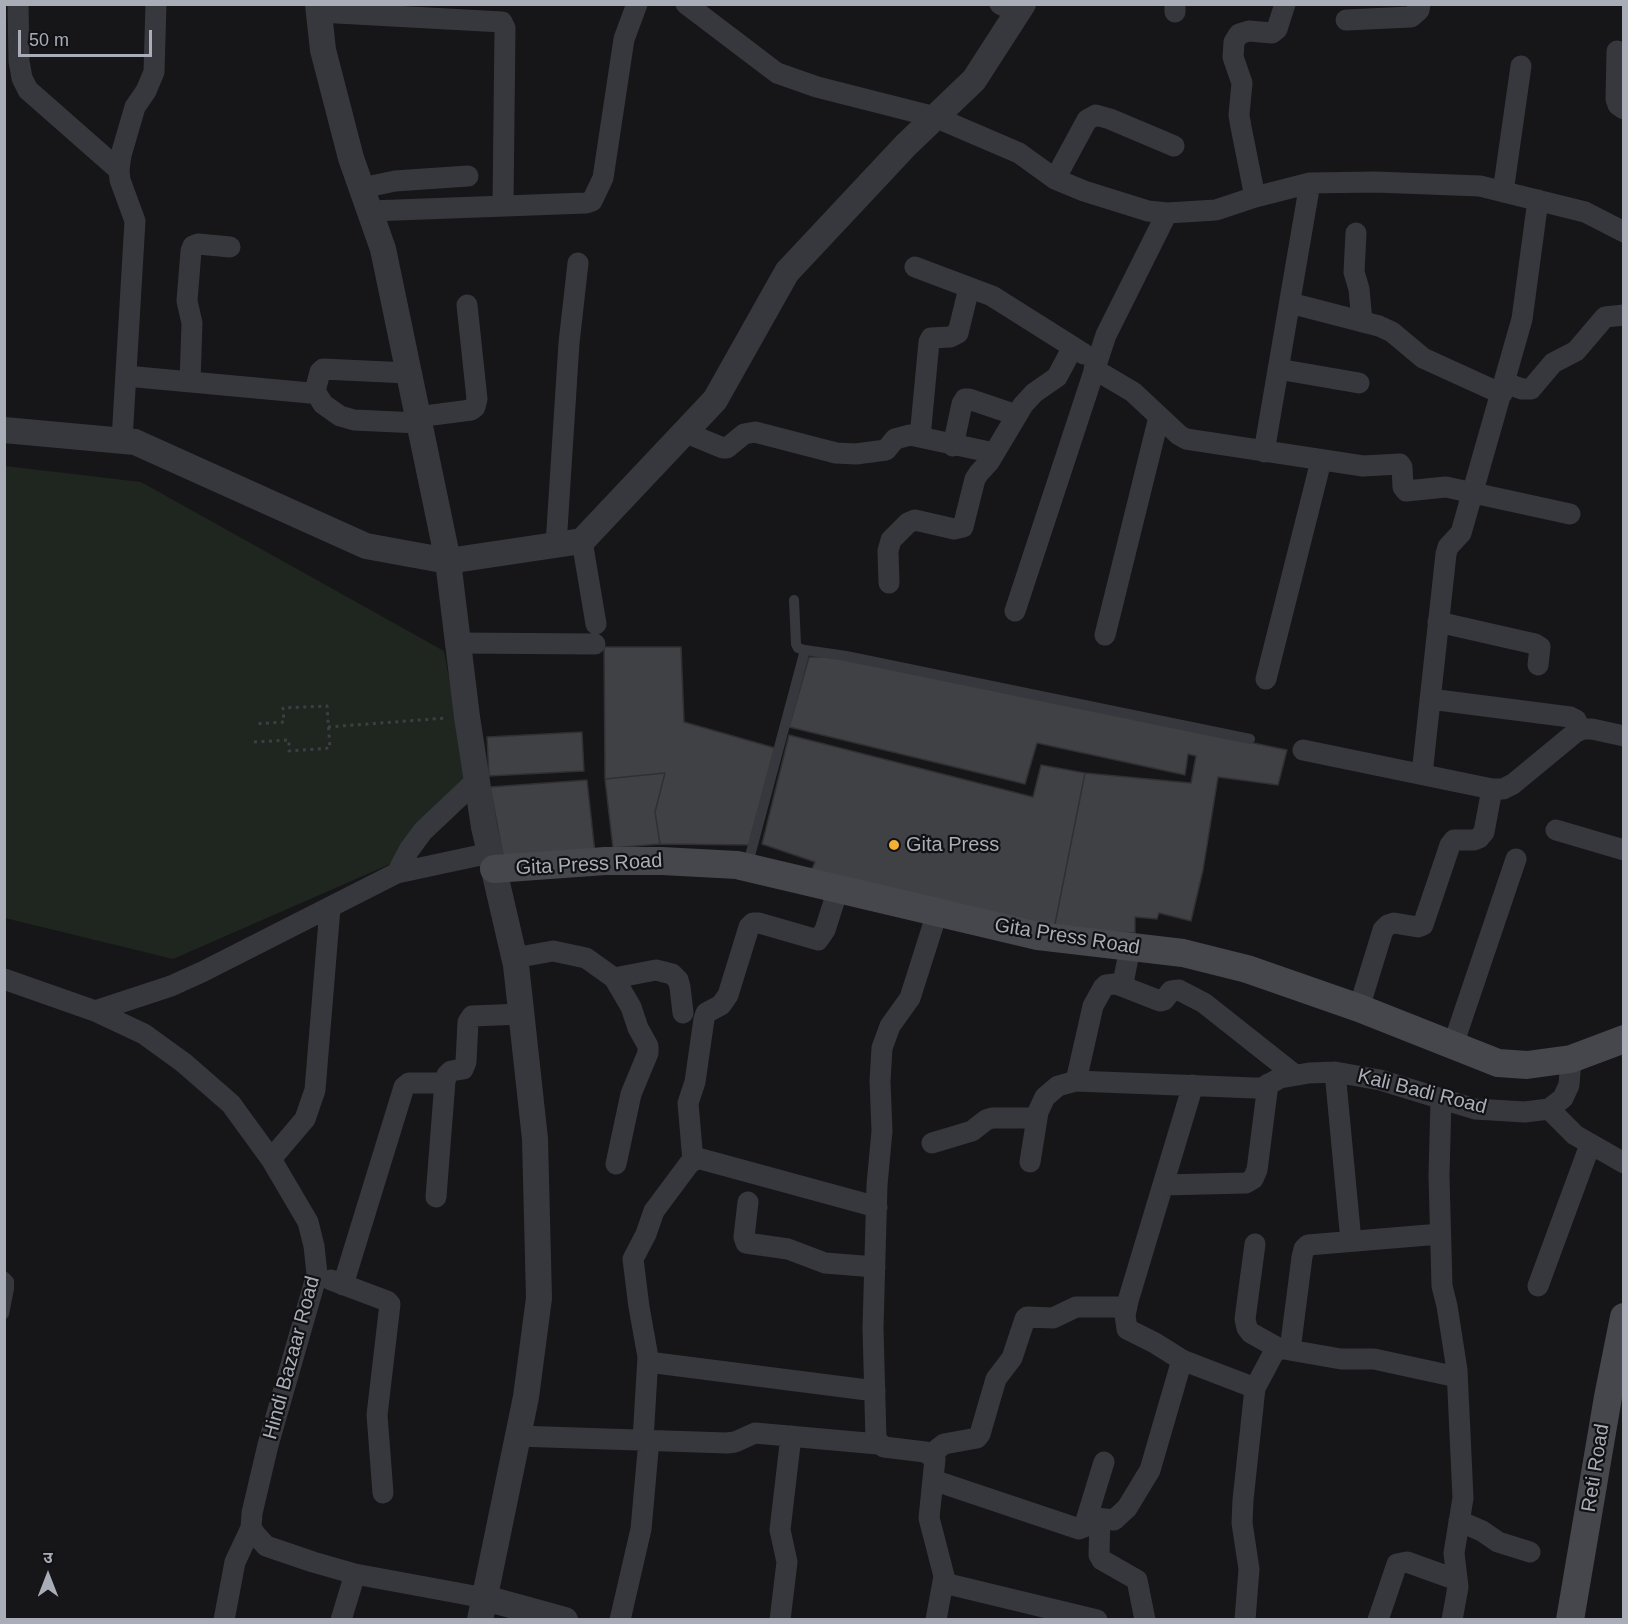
<!DOCTYPE html>
<html>
<head>
<meta charset="utf-8">
<style>
	body { margin:0 }
	#map { position:relative; width:1628px; height:1624px; overflow:hidden; background:#161618; font-family:Helvetica,"Noto Sans Devanagari",sans-serif }
	canvas { display:block }
	.frame { position:absolute; inset:0; border:6px solid #a8adb8; pointer-events:none }
	.north { position:absolute; left:18px; top:1546px; width:60px; height:60px; -webkit-text-stroke:4px #111113; paint-order:stroke; rotate:0deg; font-size:16px; font-weight:700; line-height:24px; text-align:center; color:#a8adb8 }
	.north::after { content:''; display:block; margin:auto; width:21px; height:27px; background:#a8adb8; clip-path:polygon(50% 0,100% 100%,50% 72%,0 100%) }
	.scale { position:absolute; left:18px; top:30px; width:134px; height:27px; box-sizing:border-box; border:3px solid #a8adb8; border-top:0; padding-left:8px; font-size:18px; line-height:21px; white-space:nowrap; color:#a8adb8; -webkit-text-stroke:4px #111113; paint-order:stroke }
</style>
</head>
<body>
<div id="map">
<canvas width="1628" height="1624"></canvas>
<div class="frame"></div>
<div class="north">उ</div>
<div class="scale">50 m</div>
</div>
<script>
const ctx = document.querySelector('canvas').getContext('2d');
ctx.lineJoin = 'round';
function fillPath(path, color) { ctx.fillStyle = color; ctx.fill(path, 'evenodd'); }
const poly = rows => new Path2D(rows.map(r => 'M' + r).join(''));
function trace(path, color, width, dash) { ctx.strokeStyle = color; ctx.lineWidth = width; ctx.lineCap = dash ? 'butt' : 'round'; ctx.setLineDash(dash || []); ctx.stroke(path); }
function label(font, color, halo, rows, align = 'center') {
  ctx.font = font + ' Helvetica,sans-serif'; ctx.lineWidth = 4.5; ctx.setLineDash([]); ctx.textBaseline = 'middle'; ctx.strokeStyle = halo; ctx.fillStyle = color; for (const [text, x, y, turn = 0] of rows) {
    ctx.save(); ctx.translate(x, y); ctx.rotate((+turn || 0) * Math.PI / 180); ctx.textAlign = isNaN(turn) ? turn : align; if (halo) ctx.strokeText(text, 0, 0); ctx.fillText(text, 0, 0); ctx.restore();
  }
}
const green = poly([
	[5,466,141,482,444,651,467,776,404,858,173,959,5,918]
]);
const building = poly([
	[604,647,681,647,684,722,775,748,749,845,660,844,655,812,665,773,605,779,604,647],
	[809,657,840,657,1287,750,1278,785,1218,777,1203,870,1191,921,1159,913,1157,919,1135,917,1135,933,1054,929,1085,773,1191,783,1196,756,1188,754,1185,775,1037,743,1025,784,789,727,809,657],
	[582,732,584,771,489,776,487,737,582,732],
	[789,735,1033,797,1041,765,1085,773,1054,929,811,871,815,862,762,844,789,735],
	[665,773,655,812,660,844,613,848,605,779,665,773],
	[587,780,595,853,504,861,490,787,587,780]
]);
const path = poly([
	[328,727,447,718],
	[254,742,289,740,289,751,330,748,327,706,283,708,284,722,256,724]
]);
const service = poly([
	[794,600,796,644,798,648,805,650,846,656,1250,739],
	[747,867,805,650],
	[4,1276,9,1281,9,1289,4,1314]
]);
const minor = poly([
	[18,4,19,61,22,78,28,90,119,170],
	[686,4,777,73,817,87,935,117,1019,153,1055,179,1084,191,1148,211,1167,213,1216,210,1255,197,1310,183,1375,182,1480,186,1585,212,1624,232],
	[1000,4,1018,13],
	[319,12,502,22,505,28,503,206],
	[1175,12,1175,4],
	[1346,20,1411,17,1419,10,1420,4],
	[1617,51,1616,99,1618,105,1624,109],
	[1055,179,1087,120,1096,115,1110,119,1174,146],
	[362,188,395,181,468,176],
	[1503,192,1521,66],
	[1255,197,1241,127,1239,115,1242,83,1233,57,1234,42,1239,34,1249,31,1272,33,1277,29,1285,4],
	[370,211,586,203,592,201,603,178,624,39,637,4],
	[1356,233,1354,272,1359,289,1362,322],
	[915,267,992,296,1084,354],
	[1290,303,1379,326,1392,332,1423,358,1502,394],
	[1094,369,1133,392,1179,435,1186,439,1363,466,1400,464,1402,467,1403,487,1406,491,1446,487,1570,514],
	[1278,369,1359,383],
	[126,376,310,393,315,391,320,372,323,369,408,373],
	[190,382,192,323,187,301,191,251,193,246,198,244,230,247],
	[1505,383,1522,389,1531,389,1553,363,1576,351,1605,317,1624,315],
	[315,391,323,404,340,416,354,420,418,423],
	[417,417,471,410,475,407,477,399,467,305],
	[684,432,723,448,727,448,744,434,755,432,836,453,856,454,886,450,895,439,910,435,994,453],
	[920,437,929,342,931,338,950,337,958,333,969,288],
	[122,440,135,221,120,180,119,170,121,155,135,107,146,91,154,72,156,4],
	[953,446,962,404,965,399,969,399,1016,415],
	[1264,452,1310,183],
	[582,541,596,624],
	[556,545,569,343,578,263],
	[889,583,888,551,891,540,908,523,915,520,954,529,963,527,975,479,979,473,989,462,1023,405,1034,393,1057,377,1073,347],
	[1015,611,1106,335,1167,213],
	[1438,622,1535,644,1540,647,1538,665],
	[1105,635,1159,417],
	[458,643,595,644],
	[1266,679,1321,461],
	[1430,699,1570,717,1576,720,1580,730],
	[1303,750,1492,789,1503,789,1513,784,1576,732,1583,729,1592,729,1624,736],
	[1422,774,1446,554,1448,547,1461,533,1522,319,1538,200],
	[1556,830,1624,850],
	[397,873,409,850,423,831,477,780],
	[514,958,553,951,586,958,614,978,631,1007,638,1028,648,1046,648,1053,631,1094,616,1164],
	[614,978,656,970,672,974,678,980,680,987,683,1013],
	[4,979,95,1011,144,1034,184,1063,231,1104,271,1159,308,1222,314,1246,317,1274,268,1445,252,1513,251,1528,256,1535,266,1546,313,1562,355,1574,485,1598],
	[1119,985,1160,1001,1164,1000,1171,991,1179,990,1204,1003,1295,1075],
	[1359,1008,1383,930,1388,925,1394,923,1418,927,1423,925,1450,845,1454,840,1474,840,1479,838,1484,832,1492,789],
	[95,1011,171,986,202,972,397,873,490,853],
	[1453,1045,1516,859],
	[1335,1072,1351,1241],
	[1076,1081,1093,1006,1103,988,1106,985,1123,983,1130,948],
	[1193,1085,1128,1301,1125,1315,1127,1329,1155,1343,1182,1360,1255,1388,1272,1356,1278,1348,1341,1359,1374,1359,1457,1377],
	[1441,1100,1439,1176,1442,1286,1447,1306,1457,1370,1463,1498,1454,1553,1458,1587,1452,1620],
	[1549,1109,1575,1135,1624,1163],
	[932,1143,972,1131,986,1120,992,1118,1037,1118],
	[271,1159,305,1119,315,1090,330,908],
	[693,1161,688,1103,695,1082,704,1019,706,1013,721,1005,728,995,749,927,753,923,759,923,818,940,825,930,838,889],
	[1030,1162,1038,1112,1045,1097,1058,1086,1076,1081,1254,1088,1262,1088,1280,1078,1309,1073,1335,1072,1380,1080,1475,1109,1525,1112,1549,1109,1563,1098,1569,1085,1571,1059],
	[1163,1185,1246,1183,1253,1179,1257,1170,1268,1084],
	[436,1197,445,1081],
	[748,1202,744,1237,746,1243,788,1249,825,1263,875,1267],
	[1255,1244,1245,1319,1247,1328,1251,1333,1278,1348],
	[331,1280,387,1301,390,1304,377,1415,383,1493],
	[343,1285,404,1087,409,1083,438,1083,445,1081,447,1075,451,1071,463,1069,466,1062,468,1022,472,1016,521,1014],
	[1538,1286,1590,1145],
	[1290,1350,1302,1257,1304,1249,1308,1245,1440,1234],
	[648,1362,875,1391],
	[517,1436,727,1443,735,1442,755,1433,878,1444],
	[643,1440,648,1357,639,1307,633,1259,646,1234,654,1211,689,1164,696,1159,701,1159,877,1207],
	[930,1455,944,1444,977,1438,980,1434,996,1379,1012,1358,1025,1319,1027,1317,1053,1318,1076,1307,1127,1307],
	[933,1480,1079,1529,1084,1527,1104,1462],
	[1087,1517,1114,1520,1127,1508,1150,1470,1182,1360],
	[1100,1519,1099,1555,1102,1560,1137,1580,1145,1620],
	[1459,1521,1482,1531,1498,1542,1530,1552],
	[944,1583,1097,1620],
	[224,1620,235,1562,251,1528],
	[341,1620,355,1574],
	[620,1620,641,1529,649,1440],
	[780,1620,787,1562,780,1530,791,1436],
	[936,1620,944,1576,929,1518,935,1459,925,1452,884,1447,876,1440,873,1328,877,1185,882,1131,880,1081,882,1048,890,1026,910,998,937,913],
	[1245,1620,1249,1569,1242,1523,1243,1500,1255,1388],
	[1378,1620,1397,1564,1407,1562,1457,1580]
]);
const tertiary = poly([
	[318,4,323,50,351,158,383,249,448,561,467,717,484,827,516,965,535,1139,539,1298,526,1397,480,1620],
	[4,430,135,442,366,546,448,561,582,541,715,400,787,272,906,145,974,80,1023,4],
	[485,1598,565,1620]
]);
const secondary = poly([
	[494,869,605,861,662,861,737,865,1038,936,1183,953,1247,969,1359,1008,1498,1063,1527,1065,1571,1059,1624,1039],
	[1570,1620,1608,1397,1624,1317]
]);
const markers = [
	[894,845,6,"#f2b134"]
];
const poiNames = [
	["Gita Press",906,845]
];
const streetNames = [
	["Gita Press Road",589,865,-3],
	["Gita Press Road",1067,937,9],
	["Kali Badi Road",1422,1092,14],
	["Hindi Bazaar Road",292,1358,-75],
	["Reti Road",1596,1468,-81]
];
fillPath(green, '#1e261f');
fillPath(building, '#404145');
trace(building, '#303034', 1.5);
trace(path, '#3d3f44', 3, [3, 4.5]);
trace(service, '#37383d', 10);
trace(minor, '#37383d', 21);
trace(tertiary, '#37383d', 26);
trace(secondary, '#45474d', 28);
for (const [x, y, r, color] of markers) { const dot = new Path2D(); dot.arc(x, y, r, 0, 2 * Math.PI); ctx.fillStyle = color; ctx.fill(dot); trace(dot, '#111113', 2); }
label('20px', '#a8adb8', '#111113', poiNames, 'left');
label('20px', '#a8adb8', '#111113', streetNames);
</script>
</body>
</html>
